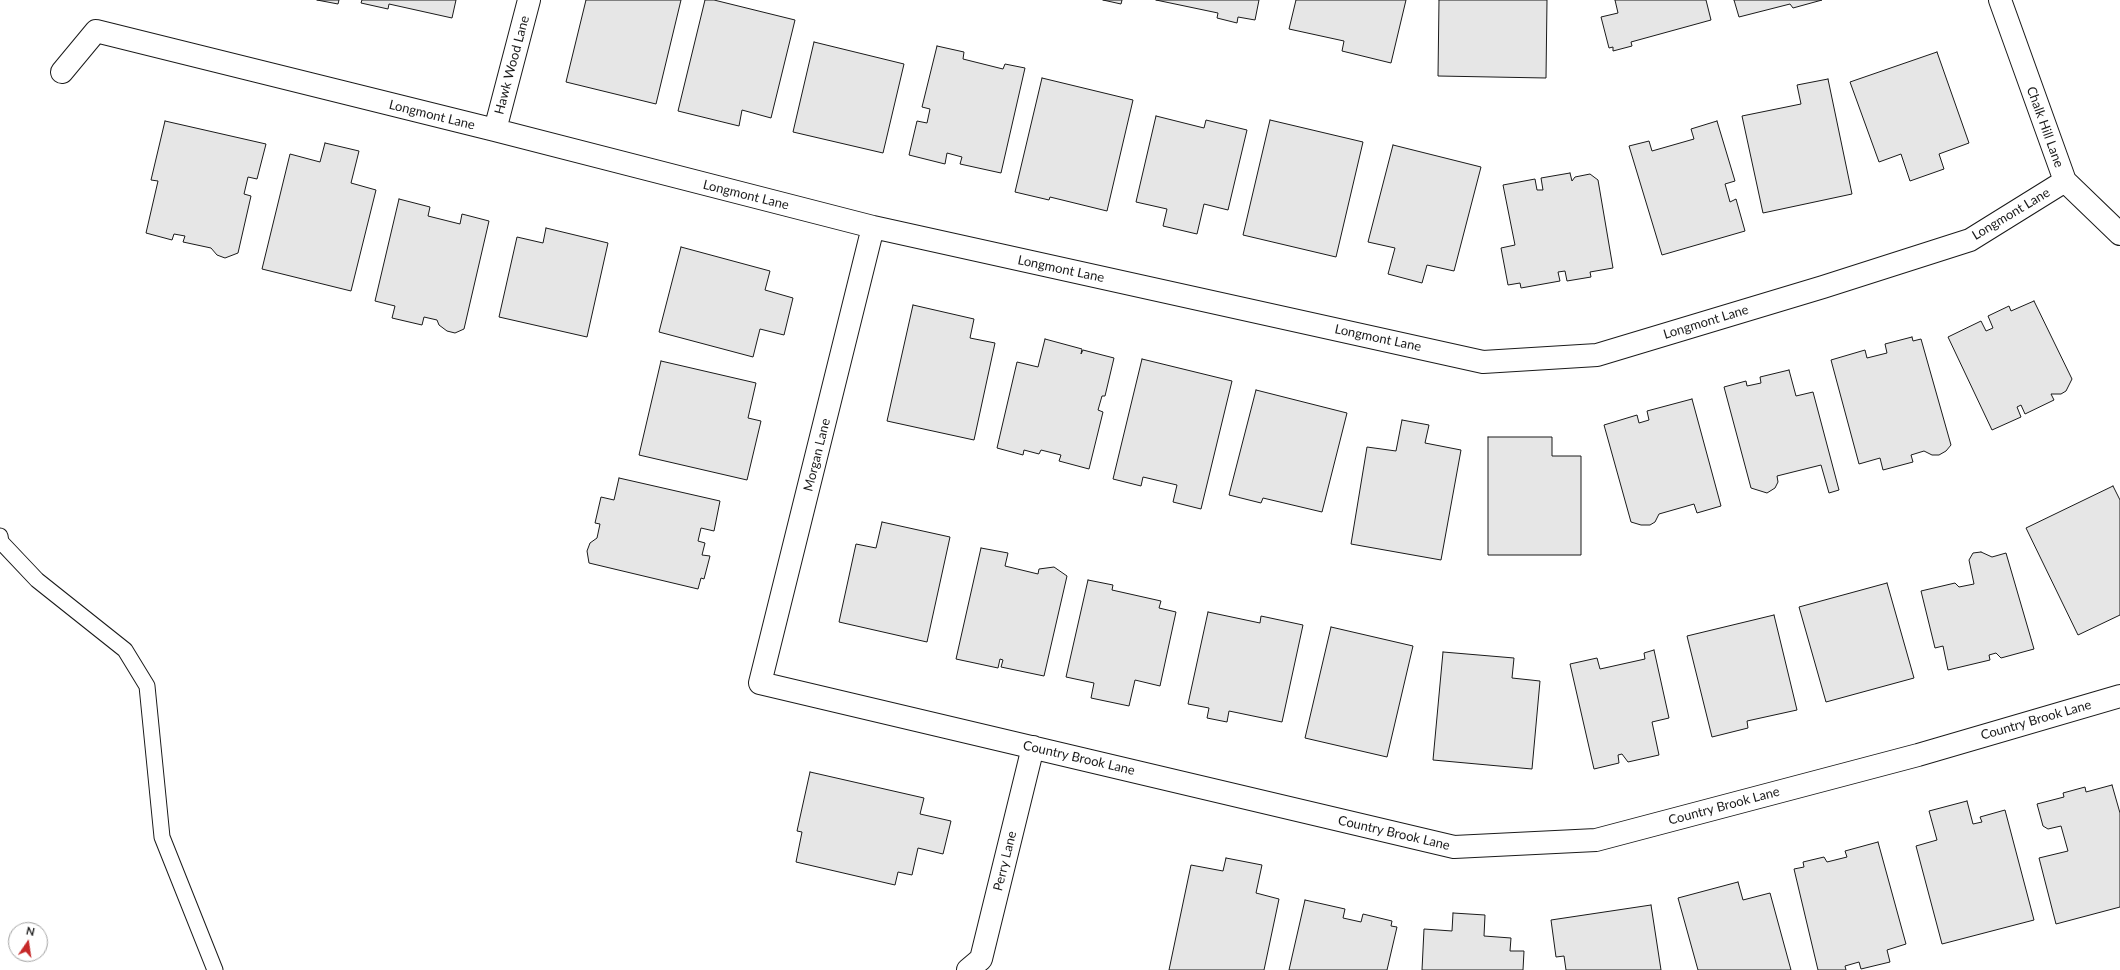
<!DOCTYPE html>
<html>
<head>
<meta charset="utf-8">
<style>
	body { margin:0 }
	#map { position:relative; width:2120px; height:970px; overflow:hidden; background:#fff; font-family:Lato,sans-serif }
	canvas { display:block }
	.north { position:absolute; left:8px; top:922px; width:40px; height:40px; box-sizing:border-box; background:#fff; border:1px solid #a3a3a3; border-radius:50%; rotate:13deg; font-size:11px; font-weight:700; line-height:16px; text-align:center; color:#1a1a1a }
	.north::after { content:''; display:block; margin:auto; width:14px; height:18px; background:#c62828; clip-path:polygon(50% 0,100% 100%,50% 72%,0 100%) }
</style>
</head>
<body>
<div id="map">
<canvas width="2120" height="970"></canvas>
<div class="north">N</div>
</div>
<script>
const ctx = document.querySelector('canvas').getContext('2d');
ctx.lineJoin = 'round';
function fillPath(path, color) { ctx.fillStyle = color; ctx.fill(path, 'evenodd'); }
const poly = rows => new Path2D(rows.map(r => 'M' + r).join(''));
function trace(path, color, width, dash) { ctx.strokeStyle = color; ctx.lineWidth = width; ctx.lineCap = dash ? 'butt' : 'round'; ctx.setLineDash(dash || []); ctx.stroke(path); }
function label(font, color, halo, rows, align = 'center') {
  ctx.font = font + ' Lato,sans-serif'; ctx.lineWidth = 3; ctx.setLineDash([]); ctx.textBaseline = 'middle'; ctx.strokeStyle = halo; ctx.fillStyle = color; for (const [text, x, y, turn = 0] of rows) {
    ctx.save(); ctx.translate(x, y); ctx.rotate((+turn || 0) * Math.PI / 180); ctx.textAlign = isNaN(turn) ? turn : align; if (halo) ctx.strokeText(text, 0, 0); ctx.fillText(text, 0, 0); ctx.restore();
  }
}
const building = poly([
	[317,0,339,0,338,4,317,0],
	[362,0,456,0,452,18,389,4,388,9,361,3,362,0],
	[586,0,681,0,656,104,566,82,586,0],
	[705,0,714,0,795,20,771,118,742,110,739,126,678,111,705,0],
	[1103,0,1122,0,1121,4,1103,0],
	[1156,0,1259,0,1255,20,1238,17,1237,23,1217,18,1218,13,1156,0],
	[1296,0,1406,0,1391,63,1342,51,1344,41,1289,29,1296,0],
	[1439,0,1547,0,1546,78,1438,76,1439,0],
	[1615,0,1706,0,1711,20,1631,42,1632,46,1613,51,1613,47,1609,48,1601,17,1618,13,1615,0],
	[1734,0,1822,0,1793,8,1790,4,1739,17,1734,0],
	[814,42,904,64,883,153,793,132,814,42],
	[937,46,964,52,963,59,1003,69,1005,64,1025,68,1001,173,960,164,962,157,947,153,945,164,909,155,917,121,927,123,930,109,922,107,937,46],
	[1937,52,1969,143,1939,154,1944,169,1910,181,1901,154,1879,162,1850,82,1937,52],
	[1042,78,1133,100,1107,211,1050,197,1049,200,1015,192,1042,78],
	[1828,79,1852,194,1763,213,1742,116,1801,104,1797,85,1828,79],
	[1156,116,1204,128,1206,120,1247,130,1228,210,1204,204,1197,234,1163,226,1167,209,1136,202,1156,116],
	[1270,120,1363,142,1336,257,1243,235,1270,120],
	[165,121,266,144,257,179,248,177,244,194,251,196,238,253,225,258,217,255,211,248,183,242,185,236,174,234,172,240,146,233,158,181,151,180,165,121],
	[1717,121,1735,181,1725,184,1730,202,1736,199,1745,231,1662,255,1629,146,1649,141,1652,151,1694,139,1691,129,1717,121],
	[325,143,359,151,351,183,376,190,351,291,262,269,290,154,320,162,325,143],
	[1393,145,1481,167,1454,271,1427,265,1422,283,1388,274,1395,248,1368,242,1393,145],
	[1570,173,1572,181,1575,177,1590,174,1598,180,1613,268,1590,272,1591,277,1567,281,1565,271,1558,272,1560,281,1521,288,1520,283,1508,285,1501,248,1515,245,1503,185,1535,179,1537,190,1543,190,1541,178,1570,173],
	[399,199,430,207,428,216,460,224,462,214,489,221,464,329,455,333,447,331,439,325,437,320,424,317,422,325,392,318,395,306,375,301,399,199],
	[546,228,608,243,587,337,499,317,517,237,543,243,546,228],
	[681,247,770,271,765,290,793,298,784,335,760,329,753,357,659,332,681,247],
	[2034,301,2072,379,2066,391,2061,394,2051,394,2054,400,2025,414,2021,405,2017,407,2021,417,1992,430,1948,337,1981,321,1986,331,1993,328,1988,316,2009,306,2011,311,2034,301],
	[913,305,974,319,970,338,995,343,974,440,887,421,913,305],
	[1912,337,1913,341,1921,339,1951,445,1946,451,1939,455,1932,455,1924,451,1911,455,1913,462,1883,470,1880,458,1859,464,1831,360,1865,350,1867,358,1887,353,1885,344,1912,337],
	[1045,339,1082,349,1081,354,1083,350,1114,358,1105,396,1102,396,1098,410,1103,412,1089,469,1059,461,1061,455,1041,450,1039,454,1024,450,1023,455,997,448,1017,362,1038,367,1045,339],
	[1142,359,1232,381,1201,509,1173,502,1177,485,1143,477,1141,486,1113,479,1142,359],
	[661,361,756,383,748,418,761,421,747,480,639,455,661,361],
	[1789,370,1796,396,1813,392,1839,490,1829,493,1821,465,1777,476,1778,482,1775,488,1767,493,1751,488,1724,387,1746,381,1747,386,1761,383,1760,377,1789,370],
	[1256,390,1347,413,1322,512,1263,498,1261,503,1229,495,1256,390],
	[1692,399,1721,506,1697,513,1694,504,1659,514,1655,522,1650,525,1641,525,1631,522,1604,425,1637,415,1639,423,1649,420,1647,411,1692,399],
	[1402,420,1429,425,1425,443,1461,450,1441,560,1351,544,1367,447,1396,451,1402,420],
	[1488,437,1552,437,1552,456,1581,456,1581,555,1488,555,1488,437],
	[619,478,720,501,714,531,701,528,698,541,705,543,702,555,710,556,704,579,701,578,698,589,589,563,587,551,590,543,597,538,600,524,595,523,601,497,614,500,619,478],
	[2113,486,2120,500,2120,615,2078,635,2026,528,2113,486],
	[882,522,950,537,927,642,839,622,856,544,876,548,882,522],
	[981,548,1008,553,1005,566,1038,574,1039,569,1054,567,1067,576,1044,676,1001,667,1003,660,1000,659,998,668,956,659,981,548],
	[1981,552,1992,557,2006,553,2034,649,2001,658,1996,653,1989,655,1990,660,1948,670,1943,646,1935,648,1921,591,1955,583,1959,587,1974,584,1969,560,1973,553,1981,552],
	[1088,580,1113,585,1112,590,1161,601,1159,608,1176,612,1160,686,1135,680,1129,706,1091,698,1094,683,1066,677,1088,580],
	[1887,583,1914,678,1826,702,1799,607,1887,583],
	[1208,612,1260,623,1261,616,1303,625,1282,722,1229,711,1227,722,1207,718,1209,708,1188,704,1208,612],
	[1774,615,1797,710,1747,721,1748,728,1712,737,1687,636,1774,615],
	[1331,627,1413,646,1387,757,1305,738,1331,627],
	[1654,650,1669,718,1652,722,1659,755,1628,762,1622,754,1618,755,1619,763,1594,769,1570,664,1597,658,1600,669,1645,659,1644,653,1654,650],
	[1443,652,1514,658,1512,678,1540,681,1532,769,1433,760,1443,652],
	[810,772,924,798,920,814,951,821,943,854,918,848,912,875,898,872,895,885,796,862,802,832,797,831,810,772],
	[2112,785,2120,813,2120,907,2056,924,2039,858,2068,851,2061,826,2048,829,2043,826,2037,804,2064,797,2063,793,2085,787,2086,792,2112,785],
	[1967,801,1973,824,1982,822,1980,817,2005,810,2034,920,1942,944,1916,846,1937,840,1929,811,1967,801],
	[1878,842,1906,944,1887,950,1890,962,1861,969,1859,962,1845,966,1846,970,1818,970,1794,869,1804,867,1803,862,1824,857,1827,862,1847,857,1845,851,1878,842],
	[1226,858,1262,865,1256,893,1279,899,1264,970,1169,970,1191,865,1223,871,1226,858],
	[1738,882,1743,900,1770,893,1791,970,1698,970,1678,898,1738,882],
	[1305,900,1345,909,1343,918,1361,922,1363,914,1392,921,1391,926,1397,927,1387,970,1289,970,1305,900],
	[1651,905,1661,970,1566,970,1564,956,1556,957,1551,920,1651,905],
	[1453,913,1485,915,1484,936,1511,938,1510,951,1524,951,1523,970,1422,970,1424,929,1452,931,1453,913]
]);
const service = poly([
	[0,536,1,542,37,580,125,650,147,686,162,837,215,970]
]);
const minor = poly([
	[2000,0,2065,181,2120,234],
	[62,72,96,31,495,130,873,227,1483,362,1597,355,1823,287,1970,240,2065,181],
	[495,130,529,0],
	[873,227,760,683,1454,847,1596,840,1918,755,2120,696],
	[968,970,981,959,1033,747]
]);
const streetNames = [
	["Hawk Wood Lane",512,65,-75],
	["Longmont Lane",432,115,14],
	["Chalk Hill Lane",2045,127,70],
	["Longmont Lane",746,195,14],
	["Longmont Lane",2011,214,-31],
	["Longmont Lane",1061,269,12],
	["Longmont Lane",1706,322,-17],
	["Longmont Lane",1378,338,12],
	["Morgan Lane",817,455,-76],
	["Country Brook Lane",2036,720,-16],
	["Country Brook Lane",1079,758,13],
	["Country Brook Lane",1724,806,-15],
	["Country Brook Lane",1394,833,13],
	["Perry Lane",1005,861,-76]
];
fillPath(building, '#e6e6e6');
trace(building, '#1a1a1a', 1);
trace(service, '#1a1a1a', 17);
trace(minor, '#1a1a1a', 24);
trace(service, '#fff', 15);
trace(minor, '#fff', 22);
label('13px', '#1a1a1a', '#fff', streetNames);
</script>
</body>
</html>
